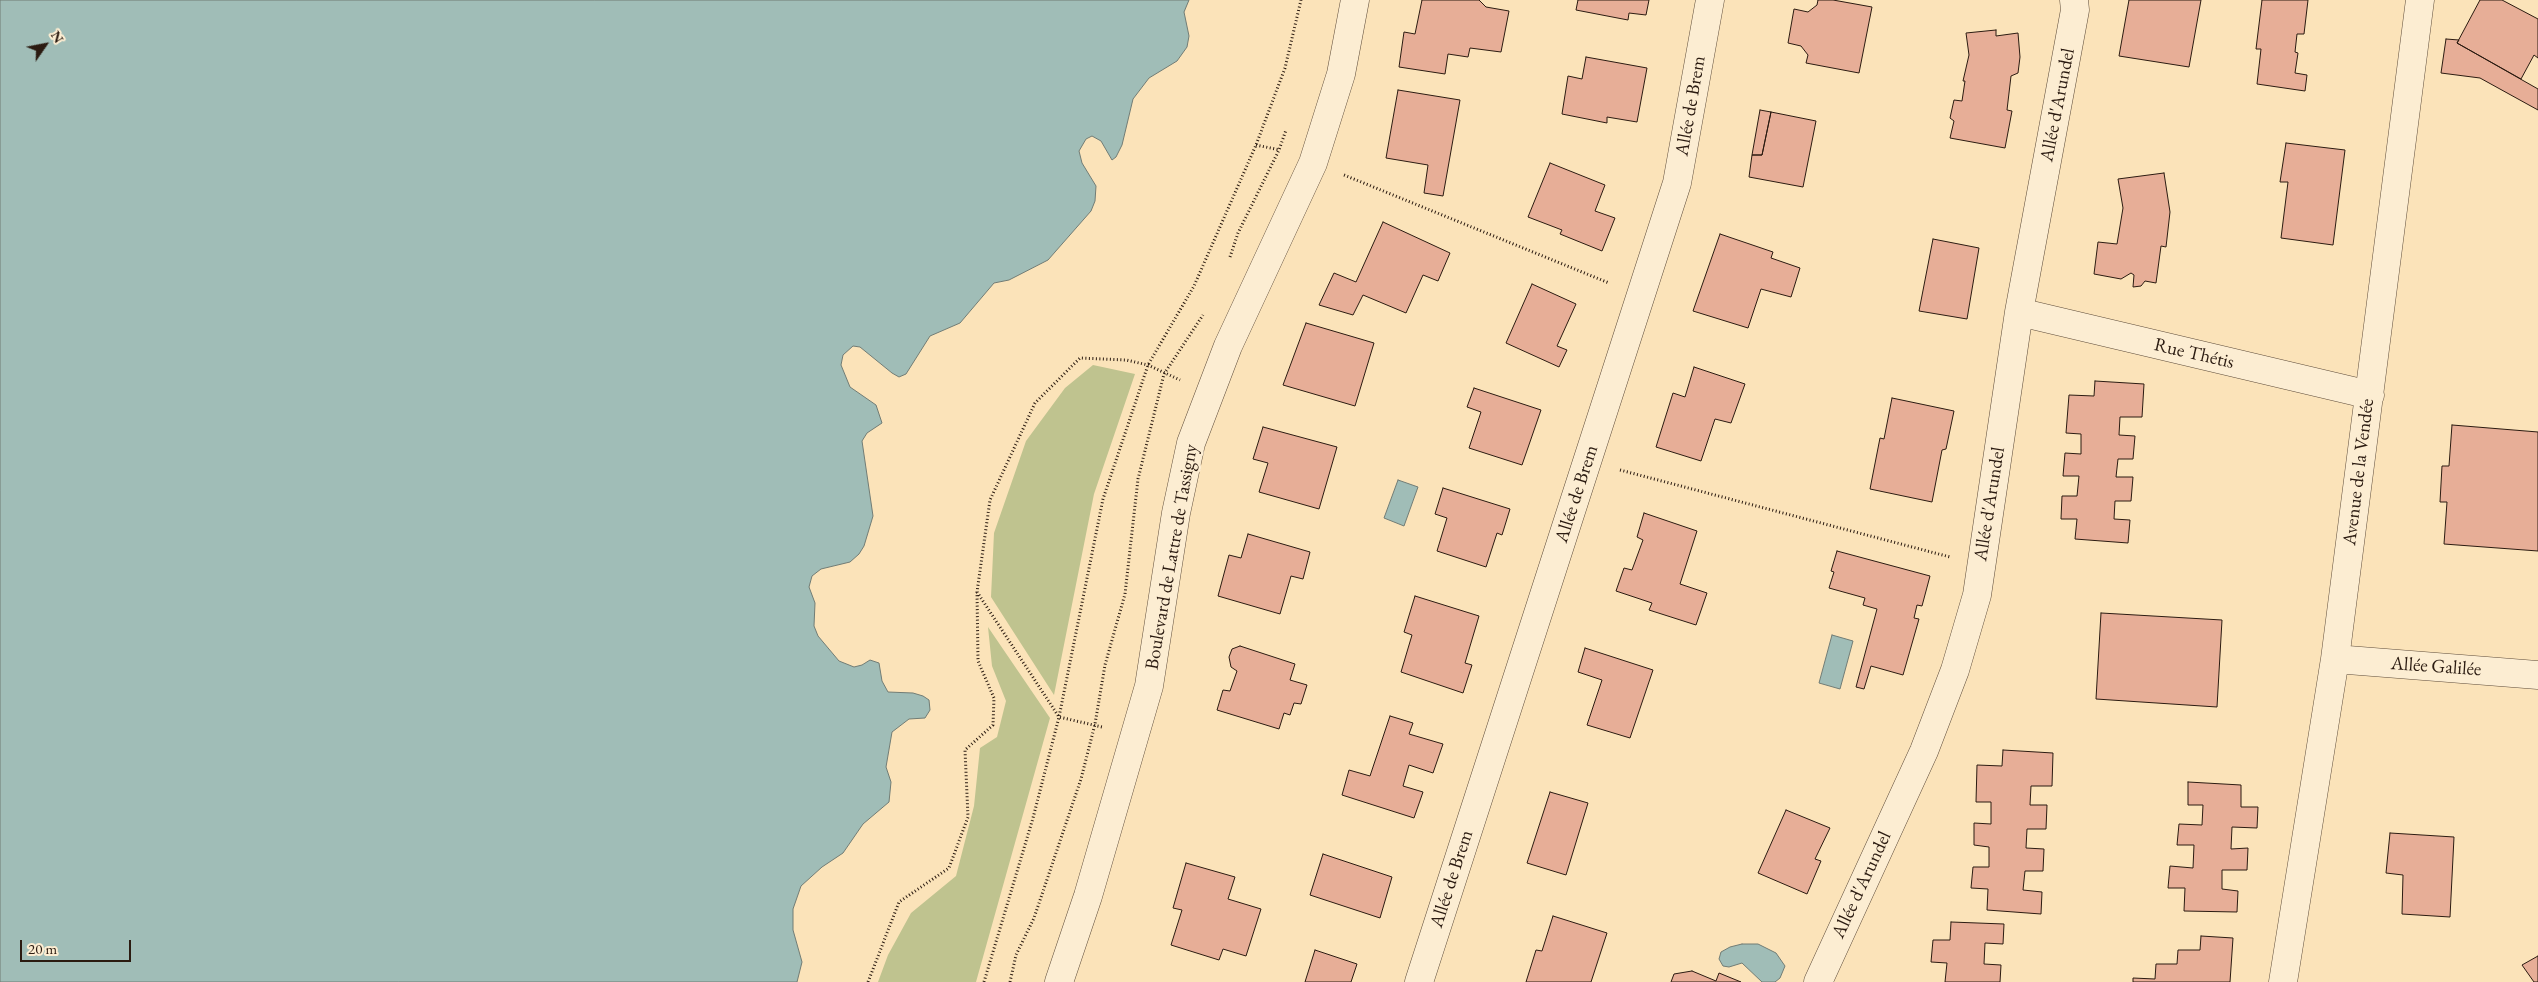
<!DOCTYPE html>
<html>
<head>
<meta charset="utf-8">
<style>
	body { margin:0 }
	#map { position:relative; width:2538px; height:982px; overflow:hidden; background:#fbe3b9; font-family:"EB Garamond",serif }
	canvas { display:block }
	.north { position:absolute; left:20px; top:20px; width:50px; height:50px; -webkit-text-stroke:4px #fcedd2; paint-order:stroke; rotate:57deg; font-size:14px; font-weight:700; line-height:20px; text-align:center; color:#2b1b11 }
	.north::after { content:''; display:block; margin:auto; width:18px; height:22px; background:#2b1b11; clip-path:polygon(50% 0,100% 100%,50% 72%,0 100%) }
	.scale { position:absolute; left:20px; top:940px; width:111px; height:22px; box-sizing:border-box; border:2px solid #2b1b11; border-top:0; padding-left:6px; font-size:15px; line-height:18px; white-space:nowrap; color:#2b1b11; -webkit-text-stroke:4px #fcedd2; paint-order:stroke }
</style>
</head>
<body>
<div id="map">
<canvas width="2538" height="982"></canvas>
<div class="north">N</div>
<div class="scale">20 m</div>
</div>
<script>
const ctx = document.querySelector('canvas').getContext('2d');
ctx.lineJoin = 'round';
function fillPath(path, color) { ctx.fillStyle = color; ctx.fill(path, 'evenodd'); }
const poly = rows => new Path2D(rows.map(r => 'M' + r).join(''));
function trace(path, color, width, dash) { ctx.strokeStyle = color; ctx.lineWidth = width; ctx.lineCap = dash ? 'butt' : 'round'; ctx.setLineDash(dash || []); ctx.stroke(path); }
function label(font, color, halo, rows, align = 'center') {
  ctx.font = font + ' "EB Garamond",serif'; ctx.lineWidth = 5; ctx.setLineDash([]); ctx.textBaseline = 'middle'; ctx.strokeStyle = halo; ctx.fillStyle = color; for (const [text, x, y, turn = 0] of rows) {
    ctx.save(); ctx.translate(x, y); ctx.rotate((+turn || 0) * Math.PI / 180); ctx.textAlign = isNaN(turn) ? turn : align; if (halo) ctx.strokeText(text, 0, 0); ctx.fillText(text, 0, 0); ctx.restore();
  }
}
const green = poly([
	[1093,365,1135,374,1094,494,1054,695,991,597,994,533,1026,441,1065,388],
	[988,627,1050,718,976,982,878,982,888,955,911,913,956,876,974,806,980,748,997,737,1006,701,992,666]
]);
const water = poly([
	[0,0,1189,0,1184,12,1189,36,1187,47,1177,61,1149,78,1133,99,1122,145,1116,157,1112,160,1101,141,1092,136,1086,139,1079,151,1082,163,1096,186,1095,201,1091,211,1048,260,1009,280,994,283,960,323,930,336,906,374,899,377,892,373,860,347,853,346,843,355,841,365,850,387,876,405,882,423,867,433,862,441,873,516,864,546,859,554,850,562,821,569,812,576,809,587,815,603,814,626,818,636,839,661,854,667,862,665,870,660,879,663,882,681,888,692,913,693,923,696,929,700,930,710,925,718,909,719,892,732,886,767,891,782,889,802,863,824,843,853,822,867,801,886,793,909,793,930,802,962,797,982,0,982,0,0],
	[1398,480,1418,487,1404,526,1384,518,1398,480],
	[1832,635,1853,641,1840,689,1819,683,1832,635],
	[1742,944,1758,944,1776,953,1785,966,1780,978,1775,982,1762,982,1742,963,1729,967,1723,966,1719,959,1721,952,1730,947,1742,944]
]);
const building = poly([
	[1422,0,1479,0,1486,7,1509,11,1501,52,1470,48,1468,57,1448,54,1445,74,1399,67,1404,32,1415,34,1422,0],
	[1578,0,1649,0,1646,15,1629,13,1628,20,1576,10,1578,0],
	[1818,0,1833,0,1872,7,1859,73,1806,63,1808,55,1801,46,1788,43,1794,9,1808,12,1817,5,1818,0],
	[2129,0,2201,0,2189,67,2119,56,2129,0],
	[2262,0,2308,0,2304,34,2297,34,2295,52,2298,53,2295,73,2307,75,2305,91,2257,84,2261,49,2256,49,2262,0],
	[2480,0,2502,0,2538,19,2538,58,2534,55,2521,79,2457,43,2480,0],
	[1996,30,1996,36,2018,33,2020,57,2018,73,2011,76,2007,110,2012,111,2005,148,1950,138,1954,121,1950,118,1954,100,1962,101,1965,81,1963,81,1969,55,1966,33,1996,30],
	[2446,39,2459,40,2457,43,2538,89,2538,110,2480,78,2441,73,2446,39],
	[1586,57,1647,68,1637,122,1607,117,1607,123,1562,114,1568,76,1582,79,1586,57],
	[1398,90,1460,100,1443,196,1424,193,1428,165,1386,158,1398,90],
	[1760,110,1771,112,1762,155,1752,155,1760,110],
	[1771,112,1816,121,1803,187,1749,177,1752,155,1762,155,1771,112],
	[2286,143,2345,150,2333,245,2281,238,2288,182,2280,182,2286,143],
	[1550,163,1605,185,1595,211,1615,218,1602,251,1560,234,1562,230,1528,217,1550,163],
	[2164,173,2170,212,2166,247,2161,246,2156,283,2145,281,2141,286,2133,287,2134,275,2131,273,2121,279,2094,274,2098,242,2117,244,2123,208,2118,179,2164,173],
	[1383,222,1450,253,1438,281,1423,275,1406,313,1363,295,1353,315,1319,305,1334,273,1356,282,1383,222],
	[1720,234,1773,252,1771,258,1800,268,1791,297,1761,289,1748,328,1693,311,1720,234],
	[1933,239,1979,248,1967,319,1919,311,1933,239],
	[1532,284,1576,304,1557,346,1567,350,1559,367,1506,343,1532,284],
	[1306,323,1374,343,1355,406,1283,385,1306,323],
	[1694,367,1745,384,1731,423,1715,419,1701,461,1656,447,1673,393,1685,397,1694,367],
	[2095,381,2144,384,2142,417,2120,417,2119,435,2135,436,2133,459,2118,459,2116,477,2133,477,2131,501,2115,501,2114,519,2130,520,2128,543,2075,539,2077,519,2061,519,2062,496,2077,496,2079,476,2063,476,2065,453,2081,454,2081,434,2066,433,2069,395,2094,396,2095,381],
	[1474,388,1541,410,1522,465,1469,448,1481,412,1467,407,1474,388],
	[1892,398,1954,411,1946,449,1942,450,1932,502,1870,489,1880,438,1884,439,1892,398],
	[2452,425,2538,432,2538,551,2444,544,2447,502,2440,502,2442,466,2449,466,2452,425],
	[1263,427,1337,447,1319,509,1259,492,1268,463,1253,459,1263,427],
	[1443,488,1510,509,1502,535,1497,533,1486,567,1437,551,1447,518,1435,514,1443,488],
	[1644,513,1697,531,1680,584,1707,593,1696,625,1649,610,1652,603,1616,591,1624,568,1632,570,1643,540,1637,537,1644,513],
	[1248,534,1310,552,1303,579,1291,576,1280,614,1218,596,1229,555,1241,558,1248,534],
	[1837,551,1930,576,1922,606,1917,605,1914,618,1919,619,1903,675,1871,666,1864,689,1856,687,1877,609,1863,605,1865,598,1829,588,1834,572,1831,571,1837,551],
	[1415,596,1479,616,1465,663,1472,665,1463,693,1401,672,1412,635,1404,632,1415,596],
	[2101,613,2222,620,2217,707,2096,699,2101,613],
	[1240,646,1295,664,1290,680,1307,685,1301,704,1294,703,1290,715,1284,713,1279,729,1217,710,1223,690,1230,691,1237,671,1231,667,1229,657,1232,649,1240,646],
	[1585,648,1653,670,1630,738,1587,725,1602,680,1578,672,1585,648],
	[1390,716,1413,723,1409,734,1443,744,1433,773,1409,765,1403,786,1423,792,1414,818,1342,795,1349,770,1370,776,1390,716],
	[2003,750,2053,753,2052,786,2031,786,2030,805,2047,805,2046,829,2027,829,2026,848,2044,849,2043,871,2025,871,2023,890,2042,892,2041,914,1987,910,1988,889,1971,888,1973,867,1989,867,1989,847,1974,845,1974,823,1991,824,1991,802,1976,802,1977,765,2002,766,2003,750],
	[2188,782,2241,785,2241,807,2258,807,2257,828,2232,827,2231,849,2248,848,2247,870,2222,870,2222,889,2238,891,2237,912,2184,911,2185,888,2168,888,2170,866,2193,868,2194,845,2177,845,2179,824,2202,825,2203,805,2188,805,2188,782],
	[1550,792,1588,803,1566,875,1527,863,1550,792],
	[1786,810,1830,828,1815,859,1821,861,1807,894,1758,873,1786,810],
	[2390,833,2454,837,2450,917,2402,914,2403,875,2386,873,2390,833],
	[1323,854,1392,877,1380,918,1310,895,1323,854],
	[1186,863,1235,877,1228,899,1261,909,1246,956,1223,949,1219,960,1171,945,1182,910,1173,908,1186,863],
	[1553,916,1607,933,1591,982,1526,982,1536,950,1542,951,1553,916],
	[1951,922,2004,924,2003,944,1985,943,1984,964,2001,965,2000,982,1945,982,1947,963,1931,962,1933,940,1950,940,1951,922],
	[2201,936,2233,938,2230,982,2133,982,2133,978,2155,979,2156,964,2177,964,2178,950,2200,950,2201,936],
	[1315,950,1357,964,1351,982,1305,982,1315,950],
	[2538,956,2538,982,2534,982,2522,965,2538,956],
	[1692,971,1716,981,1719,973,1741,982,1671,982,1674,974,1692,971]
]);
const path = poly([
	[1256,145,1280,150],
	[1344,175,1609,283],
	[1230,257,1238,233,1279,150,1286,130],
	[1620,470,1950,557],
	[977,592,1059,717,1102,727],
	[868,982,899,902,949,868,968,817,965,750,993,725,994,698,978,661,977,592,990,500,1035,403,1080,358,1126,360,1148,365,1180,380],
	[984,982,1033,818,1059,717,1103,499,1148,365,1194,286,1256,145,1285,68,1301,0],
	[1010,982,1016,955,1034,918,1081,779,1095,724,1105,665,1125,594,1138,479,1164,374,1203,315]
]);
const minor = poly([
	[2019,312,2370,395],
	[2335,659,2538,675],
	[1059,982,1088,896,1149,686,1176,513,1191,443,1228,346,1313,163,1341,74,1355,0],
	[1419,982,1677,183,1710,0],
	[1818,982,1924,751,1955,670,1977,595,2019,312,2075,10,2074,0],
	[2283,982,2335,659,2420,0]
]);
const streetNames = [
	["Allée d'Arundel",2058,105,-79],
	["Allée de Brem",1691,106,-80],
	["Rue Thétis",2194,354,13],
	["Avenue de la Vendée",2359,472,-83],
	["Allée de Brem",1577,494,-72],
	["Allée d'Arundel",1990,504,-81],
	["Boulevard de Lattre de Tassigny",1172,557,-80],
	["Allée Galilée",2436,667,4],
	["Allée de Brem",1452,879,-72],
	["Allée d'Arundel",1862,885,-65]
];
fillPath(green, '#bfc38f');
fillPath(water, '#a0bdb7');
trace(water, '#717c75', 1);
fillPath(building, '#e7ae97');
trace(building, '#2b1b11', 1);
trace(minor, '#5f4d3b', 29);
trace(path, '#2b1b11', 3, [1, 2.5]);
trace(minor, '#fcedd2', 28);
label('19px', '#2b1b11', '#fcedd2', streetNames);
</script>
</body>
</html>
